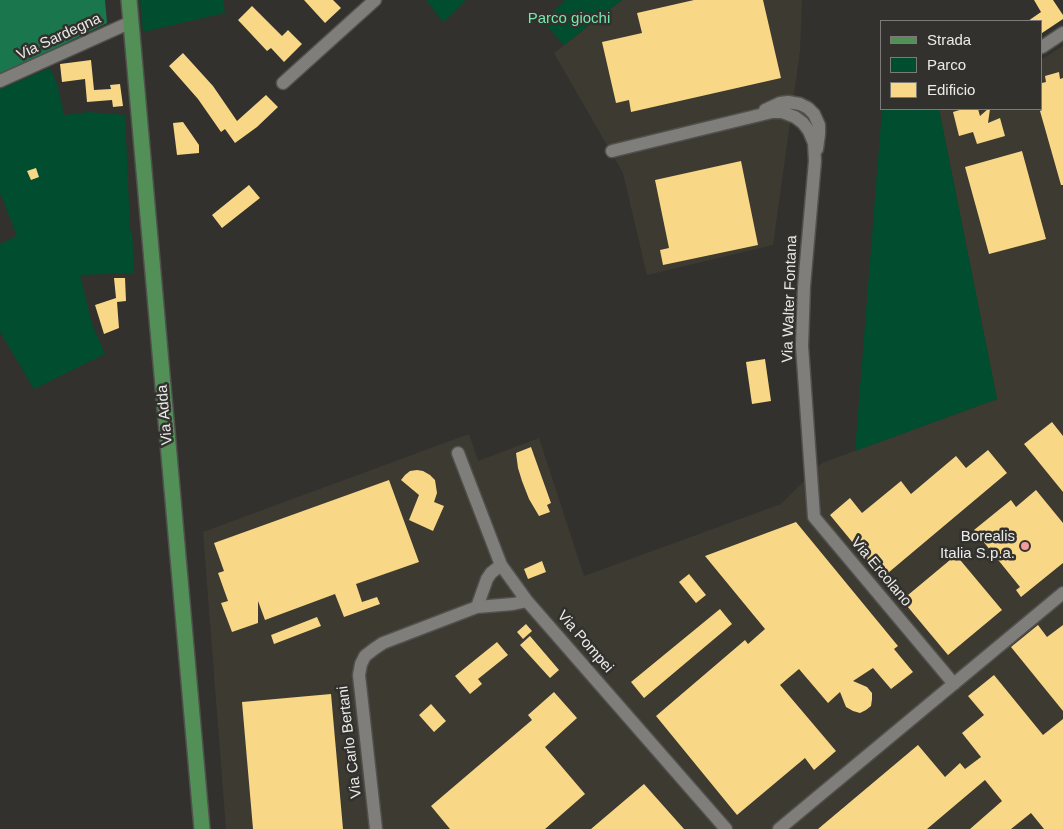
<!DOCTYPE html>
<html>
<head>
<meta charset="utf-8">
<style>
	body { margin:0 }
	#map { position:relative; width:1063px; height:829px; overflow:hidden; background:#32312e; font-family:Helvetica,sans-serif }
	canvas { display:block }
	.legend { position:absolute; left:880px; top:20px; width:162px; height:90px; box-sizing:border-box; background:#32312e; border:1px solid #7c7b79; margin:0; padding:6px 9px; list-style:none; font-size:15px; color:#ebebe9 }
	.legend li { display:flex; align-items:center; gap:10px; height:25px }
	.legend b { width:25px; border:1px solid #7c7b79 }
</style>
</head>
<body>
<div id="map">
<canvas width="1063" height="829"></canvas>
<ul class="legend">
<li><b style="height:6px;background:#539058"></b>Strada</li>
<li><b style="height:14px;background:#004e2f"></b>Parco</li>
<li><b style="height:14px;background:#f8d786"></b>Edificio</li>
</ul>
</div>
<script>
const ctx = document.querySelector('canvas').getContext('2d');
ctx.lineJoin = 'round';
function fillPath(path, color) { ctx.fillStyle = color; ctx.fill(path, 'evenodd'); }
const poly = rows => new Path2D(rows.map(r => 'M' + r).join(''));
function trace(path, color, width, dash) { ctx.strokeStyle = color; ctx.lineWidth = width; ctx.lineCap = dash ? 'butt' : 'round'; ctx.setLineDash(dash || []); ctx.stroke(path); }
function label(font, color, halo, rows, align = 'center') {
  ctx.font = font + ' Helvetica,sans-serif'; ctx.lineWidth = 5; ctx.setLineDash([]); ctx.textBaseline = 'middle'; ctx.strokeStyle = halo; ctx.fillStyle = color; for (const [text, x, y, turn = 0] of rows) {
    ctx.save(); ctx.translate(x, y); ctx.rotate((+turn || 0) * Math.PI / 180); ctx.textAlign = isNaN(turn) ? turn : align; if (halo) ctx.strokeText(text, 0, 0); ctx.fillText(text, 0, 0); ctx.restore();
  }
}
const built = poly([
	[622,0,802,0,800,51,773,245,647,275,623,173,554,53],
	[1063,46,1063,829,226,829,203,532,469,434,478,461,539,438,584,576,781,504,822,463,997,399,939,109,1042,109,1042,59]
]);
const green = poly([
	[140,0,223,0,225,13,143,32],
	[426,0,466,0,443,22],
	[565,0,622,0,564,45,543,22],
	[50,68,57,83,64,115,89,112,125,115,130,230,132,232,134,273,80,275,92,324,105,354,34,389,0,332,0,244,17,236,0,193,0,89],
	[882,109,939,109,997,399,855,451]
]);
const forest = poly([
	[0,0,105,0,107,23,0,75]
]);
const building = poly([
	[304,0,333,0,341,8,325,23],
	[694,0,763,0,781,78,631,112,629,100,616,103,602,42,642,33,637,13],
	[1034,0,1053,0,1063,15,1063,19,1042,33,1042,21,1028,21,1041,12],
	[252,6,282,36,288,30,302,44,284,62,271,48,267,51,238,20],
	[183,53,213,86,237,121,266,95,278,107,257,127,235,143,225,129,221,132,198,99,169,66],
	[91,60,94,90,111,89,110,85,120,84,123,106,113,107,112,100,87,102,85,79,62,82,60,64],
	[1059,72,1060,79,1063,78,1063,185,1061,185,1040,111,1042,110,1042,83,1046,82,1045,76],
	[963,109,978,109,980,116,988,109,990,109,988,123,1000,118,1005,136,977,144,973,132,959,136,953,112],
	[183,122,199,145,199,153,177,155,173,123],
	[1022,151,1046,239,989,254,965,167],
	[741,161,758,245,663,265,660,250,669,248,655,180],
	[36,168,39,177,31,180,27,171],
	[249,185,260,198,222,228,212,215],
	[114,278,125,278,126,301,117,302,119,328,104,334,95,305,116,298],
	[765,359,771,401,752,404,746,362],
	[1052,422,1063,436,1063,492,1024,444],
	[531,447,551,503,547,505,550,512,539,516,529,499,522,481,518,468,516,453],
	[988,450,1007,473,882,578,830,515,850,498,862,513,901,481,911,494,956,456,966,468],
	[417,470,423,471,430,475,435,480,437,493,434,502,444,506,433,531,409,520,419,495,401,480,405,475,410,471],
	[389,480,419,562,356,584,362,602,377,597,380,604,344,617,335,594,265,620,258,601,258,623,232,632,221,603,228,601,218,573,224,571,214,543],
	[1036,490,1063,523,1063,563,1021,597,1016,590,1020,587,974,530,1011,500,1016,507],
	[796,522,898,646,894,649,913,672,891,689,873,668,853,681,867,687,872,693,872,699,871,706,866,710,860,713,853,711,846,707,840,692,828,703,799,669,780,685,836,751,814,770,805,758,737,815,656,716,745,640,748,644,765,629,705,556],
	[956,555,1002,610,948,655,902,600],
	[542,561,546,572,528,579,524,569],
	[689,574,706,595,696,603,679,582],
	[720,609,732,624,644,698,631,682],
	[317,617,321,626,274,644,271,635],
	[526,624,532,631,523,639,517,632],
	[1038,625,1047,637,1063,625,1063,711,1011,647],
	[530,636,559,670,550,678,520,645],
	[497,642,508,655,478,679,482,684,470,694,455,676],
	[994,675,1043,735,1063,719,1063,829,1044,829,1031,813,1011,829,970,829,1002,801,985,780,927,829,818,829,918,745,945,777,960,763,965,769,981,757,962,733,984,715,968,696],
	[554,692,577,718,545,747,585,794,545,829,450,829,431,806,532,720,528,715],
	[331,694,343,829,253,829,242,702],
	[431,704,446,721,434,732,419,715],
	[644,784,684,829,591,829]
]);
const minor = poly([
	[1042,47,1063,33],
	[0,81,131,22],
	[283,83,375,0],
	[765,110,780,103,788,102,800,104,808,108,814,114,819,125,819,134,817,149],
	[612,151,772,112,782,112,795,117,803,123,809,131,814,143,815,161,804,286,802,346,814,517,954,684],
	[458,453,501,565,527,601,726,829],
	[477,607,487,579,491,573,501,565],
	[376,829,359,675,361,664,365,656,374,649,383,643,477,607,513,604,527,601],
	[779,829,1063,593]
]);
const major = poly([
	[129,0,202,829]
]);
const markers = [
	[1025,546,5,"#f49b9f"]
];
const parkNames = [
	["Parco giochi",569,19]
];
const streetNames = [
	["Via Sardegna",59,37,-25],
	["Via Walter Fontana",790,299,-88],
	["Via Adda",165,415,-95],
	["Via Ercolano",881,572,50],
	["Via Pompei",585,642,49],
	["Via Carlo Bertani",350,742,-97]
];
const poiNames = [
	["Borealis",1015,537],
	["Italia S.p.a.",1015,554]
];
fillPath(built, '#3d3a31');
fillPath(green, '#004e2f');
fillPath(forest, '#1a764d');
fillPath(building, '#f8d786');
trace(minor, '#50504d', 15);
trace(major, '#50504d', 18);
trace(minor, '#807e7b', 12);
trace(major, '#539058', 15);
for (const [x, y, r, color] of markers) { const dot = new Path2D(); dot.arc(x, y, r, 0, 2 * Math.PI); ctx.fillStyle = color; ctx.fill(dot); trace(dot, '#32312e', 2); }
label('15px', '#75e8ac', '#32312e', parkNames);
label('15px', '#ebebe9', '#32312e', streetNames);
label('15px', '#ebebe9', '#32312e', poiNames, 'right');
</script>
</body>
</html>
